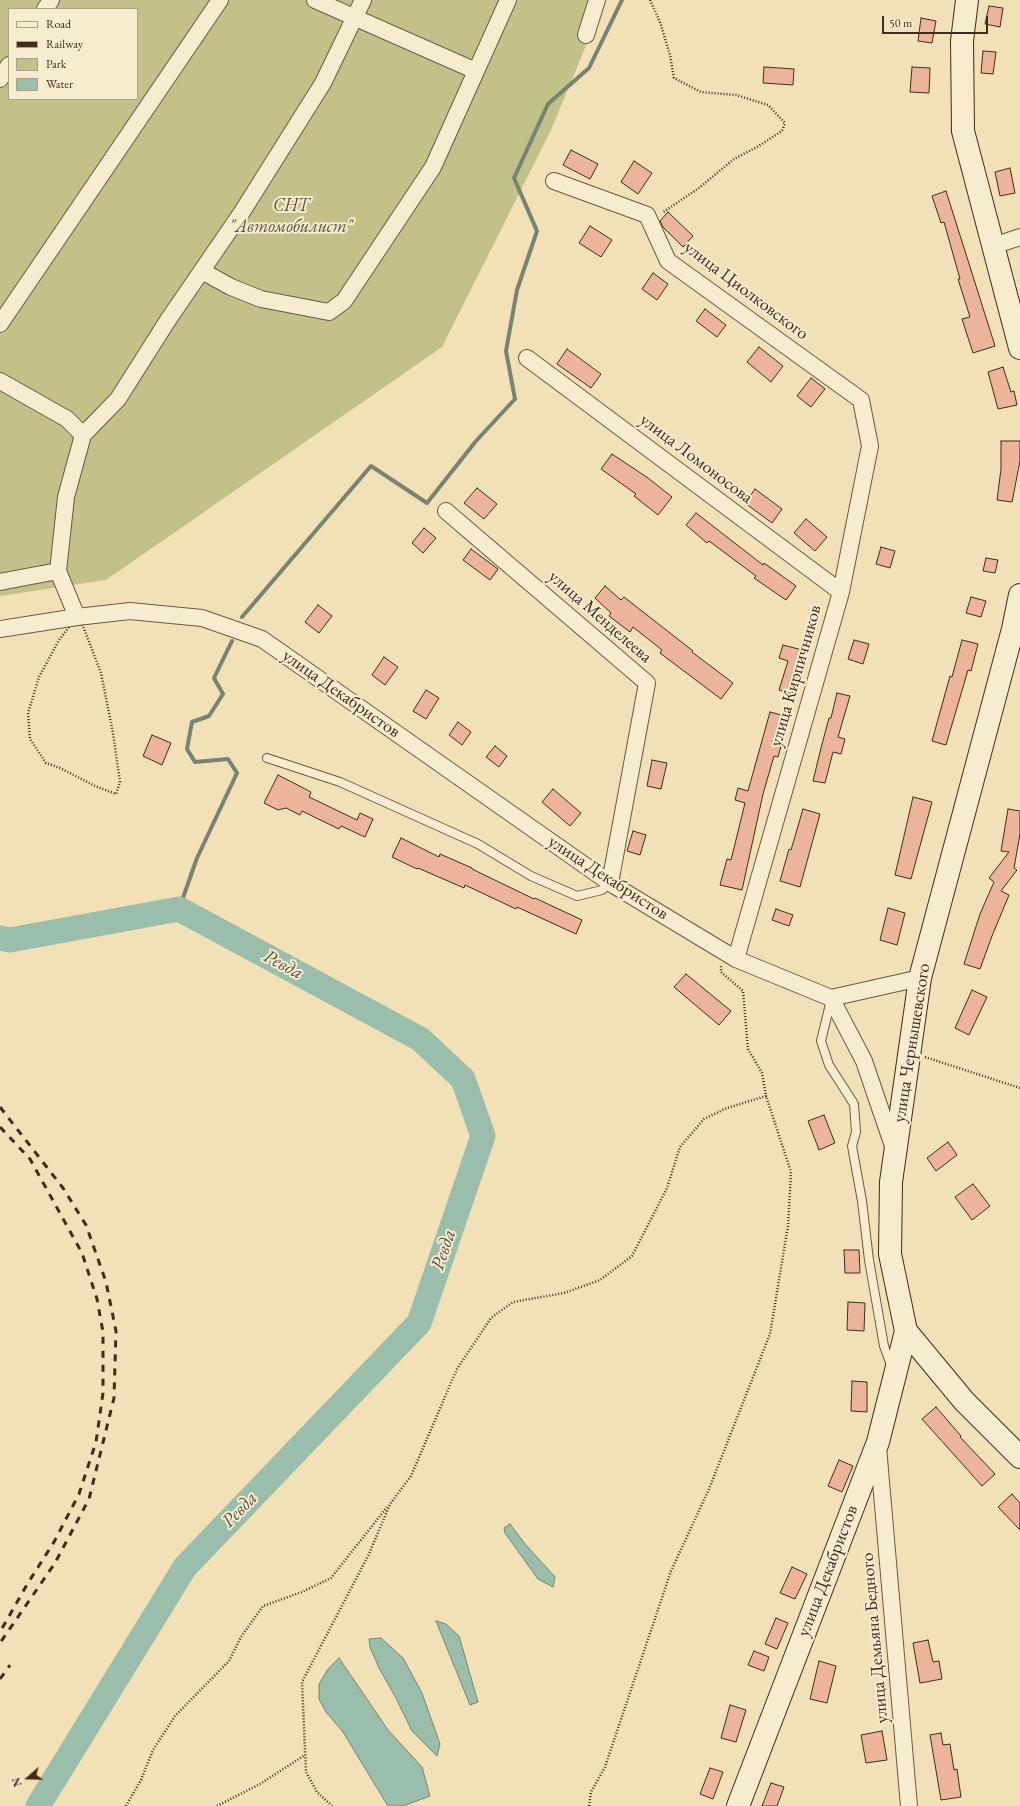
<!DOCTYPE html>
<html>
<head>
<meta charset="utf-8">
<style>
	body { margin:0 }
	#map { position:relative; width:1020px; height:1806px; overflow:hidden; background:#f2e1b6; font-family:"EB Garamond",serif }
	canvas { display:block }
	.legend { position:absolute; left:8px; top:8px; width:130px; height:92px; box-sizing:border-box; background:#f7ecd0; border:1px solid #ae9f88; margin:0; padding:5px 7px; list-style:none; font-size:12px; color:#412b1d }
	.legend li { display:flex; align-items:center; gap:8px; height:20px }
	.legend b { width:20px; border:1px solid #ae9f88 }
	.north { position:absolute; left:8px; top:1758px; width:40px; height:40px; -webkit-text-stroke:3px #f7ecd0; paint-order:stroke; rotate:250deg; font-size:11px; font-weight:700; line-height:16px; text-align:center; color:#412b1d }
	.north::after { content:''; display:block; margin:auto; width:14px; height:18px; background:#412b1d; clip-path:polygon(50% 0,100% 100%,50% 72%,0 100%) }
	.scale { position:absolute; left:882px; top:16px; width:106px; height:18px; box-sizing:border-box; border:2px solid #412b1d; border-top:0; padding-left:5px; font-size:12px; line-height:14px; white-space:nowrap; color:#412b1d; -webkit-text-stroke:3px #f7ecd0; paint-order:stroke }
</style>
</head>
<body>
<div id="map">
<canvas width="1020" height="1806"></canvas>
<ul class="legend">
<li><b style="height:5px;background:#f7ecd0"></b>Road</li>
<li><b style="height:5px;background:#412b1d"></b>Railway</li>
<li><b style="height:11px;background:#c1c189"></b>Park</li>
<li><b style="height:11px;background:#9bbeac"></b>Water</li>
</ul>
<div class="north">N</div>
<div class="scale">50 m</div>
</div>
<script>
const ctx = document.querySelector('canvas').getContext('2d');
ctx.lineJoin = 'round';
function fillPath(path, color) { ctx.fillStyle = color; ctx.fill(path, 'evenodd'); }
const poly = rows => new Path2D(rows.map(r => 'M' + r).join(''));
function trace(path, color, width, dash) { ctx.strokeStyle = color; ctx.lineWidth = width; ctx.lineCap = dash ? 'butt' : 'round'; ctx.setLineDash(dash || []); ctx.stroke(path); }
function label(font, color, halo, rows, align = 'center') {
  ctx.font = font + ' "EB Garamond",serif'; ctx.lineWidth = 4; ctx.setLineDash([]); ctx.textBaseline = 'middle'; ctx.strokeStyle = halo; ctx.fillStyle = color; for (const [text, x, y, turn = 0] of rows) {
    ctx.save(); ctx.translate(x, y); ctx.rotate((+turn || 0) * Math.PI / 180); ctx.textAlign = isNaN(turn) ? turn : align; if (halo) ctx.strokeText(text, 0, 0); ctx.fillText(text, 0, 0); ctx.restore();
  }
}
const green = poly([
	[0,0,605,0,551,130,442,347,106,580,0,596],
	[9,9,137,9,137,99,9,99]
]);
const water = poly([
	[510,1524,525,1544,555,1577,553,1587,538,1579,505,1533,504,1528,510,1524],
	[436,1621,446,1624,459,1636,478,1702,470,1705,436,1621],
	[381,1638,403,1658,422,1693,440,1744,437,1756,412,1731,396,1698,379,1668,370,1647,369,1639,381,1638],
	[339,1658,388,1730,422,1767,430,1796,403,1806,388,1806,343,1732,326,1712,319,1699,319,1684,328,1669,339,1658]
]);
const stream = poly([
	[242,617,371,466,427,503,476,441,515,399,506,351,517,290,537,231,514,178,548,104,589,68,622,0],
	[179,909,197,858,237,773,228,759,195,762,187,749,192,722,209,716,223,694,214,678,232,641]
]);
const river = poly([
	[0,938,10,940,179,909,420,1039,463,1079,483,1136,419,1323,185,1567,38,1806]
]);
const building = poly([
	[989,6,1003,8,1000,27,985,24,989,6],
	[921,18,936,21,932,43,918,41,921,18],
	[983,51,996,52,993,74,981,73,983,51],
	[764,67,794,69,793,85,763,83,764,67],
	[912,67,930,68,929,93,910,92,912,67],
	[571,150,598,164,590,179,563,165,571,150],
	[634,161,652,173,638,194,621,182,634,161],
	[1010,168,1015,193,1000,196,995,172,1010,168],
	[946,191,995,346,973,353,962,319,970,317,958,279,960,279,944,222,941,223,932,196,946,191],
	[668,212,693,236,683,247,663,227,660,221,668,212],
	[590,226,612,240,601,257,579,243,590,226],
	[653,273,668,284,657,300,642,289,653,273],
	[705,309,726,325,717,337,696,321,705,309],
	[759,347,783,366,771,382,747,362,759,347],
	[567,349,601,374,591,388,557,364,567,349],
	[1003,367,1011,392,1014,391,1017,405,998,409,988,372,1003,367],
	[811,378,825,389,811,407,797,396,811,378],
	[1001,441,1020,441,1020,461,1012,502,997,500,1001,469,1001,441],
	[612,454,648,478,672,497,658,515,634,496,636,494,601,469,612,454],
	[477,488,497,504,484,519,464,503,477,488],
	[755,489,782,509,772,523,745,503,755,489],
	[696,513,763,565,764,563,796,586,786,600,754,578,756,576,709,541,707,543,686,525,696,513],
	[806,519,827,537,815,551,794,533,806,519],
	[424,528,436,538,423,553,412,543,424,528],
	[881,547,895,551,890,568,876,564,881,547],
	[471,549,498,569,490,580,463,560,471,549],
	[986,558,998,560,995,573,983,571,986,558],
	[605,586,621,600,624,597,693,651,692,652,733,683,721,699,660,653,662,650,633,627,630,632,609,616,611,613,595,598,605,586],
	[971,597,986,601,981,617,966,613,971,597],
	[318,605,332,616,319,633,305,622,318,605],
	[854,640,869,644,863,664,848,659,854,640],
	[962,640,978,644,971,671,968,670,946,745,932,741,950,676,952,677,962,640],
	[783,645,806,651,792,694,779,690,788,661,779,658,783,645],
	[384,657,398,667,385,685,372,675,384,657],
	[426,690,439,698,426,719,413,711,426,690],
	[837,693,850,696,838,737,845,739,841,754,833,752,825,783,813,781,821,748,829,718,831,718,837,693],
	[770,712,789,717,778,757,774,756,763,794,742,890,720,885,727,859,731,860,745,803,735,800,738,788,748,791,770,712],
	[458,722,471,732,462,745,449,735,458,722],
	[152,735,171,743,162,765,143,756,152,735],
	[495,746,507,756,499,767,486,757,495,746],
	[652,760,667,763,661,789,647,786,652,760],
	[278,775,311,792,309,797,357,820,360,813,373,819,365,837,341,826,339,829,302,811,300,815,286,808,278,810,264,803,278,775],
	[553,789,581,813,570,826,542,802,553,789],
	[913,797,932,802,911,879,895,875,913,797],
	[803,809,820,814,800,887,780,881,789,849,791,850,803,809],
	[1008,809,1020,811,1020,834,1014,868,1017,870,1001,891,1009,895,992,936,980,969,964,964,980,914,994,882,989,878,1009,852,1001,851,1008,809],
	[633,831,646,835,640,855,627,851,633,831],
	[401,838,439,857,440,854,472,868,472,869,534,899,535,898,582,920,576,934,517,907,516,909,465,885,464,888,418,868,417,869,392,857,401,838],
	[888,908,905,913,897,945,880,940,888,908],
	[776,909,793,915,789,926,772,920,776,909],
	[686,974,731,1011,719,1025,674,987,686,974],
	[972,990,987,997,969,1035,955,1028,972,990],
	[824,1115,835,1143,819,1150,808,1121,824,1115],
	[948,1142,957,1155,936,1171,927,1158,948,1142],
	[973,1184,990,1206,972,1220,955,1197,973,1184],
	[844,1250,859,1250,860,1273,845,1273,844,1250],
	[848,1302,865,1303,864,1331,847,1330,848,1302],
	[852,1381,867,1382,867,1412,851,1411,852,1381],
	[936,1407,961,1436,960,1437,995,1474,982,1486,922,1419,936,1407],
	[839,1460,853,1466,842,1492,828,1486,839,1460],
	[1012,1494,1020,1503,1020,1530,998,1507,1012,1494],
	[792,1567,807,1574,795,1599,780,1593,792,1567],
	[776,1618,788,1623,777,1649,765,1644,776,1618],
	[928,1640,933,1662,939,1661,942,1679,920,1683,913,1643,928,1640],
	[754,1651,769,1657,764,1671,748,1665,754,1651],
	[819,1661,836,1666,827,1703,810,1699,819,1661],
	[730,1705,746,1710,736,1742,721,1738,730,1705],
	[882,1731,887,1760,866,1763,861,1735,882,1731],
	[941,1733,943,1745,950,1744,954,1770,957,1769,961,1797,941,1800,930,1735,941,1733],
	[710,1768,723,1772,713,1799,700,1794,710,1768],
	[771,1783,784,1787,777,1806,762,1806,771,1783]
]);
const path = poly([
	[650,0,660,22,670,55,674,78,701,92,736,95,768,105,785,123,782,131,757,147,734,159,699,188,662,213],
	[77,617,83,626,101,673,113,733,120,782,116,794,95,786,60,768,46,763,30,739,28,713,39,677,59,640,77,617],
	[925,1057,1020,1088],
	[126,1806,141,1780,153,1750,175,1716,229,1661,241,1637,263,1606,302,1592,331,1578,387,1507],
	[217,1806,260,1784,305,1755],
	[332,1806,317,1792,306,1772,302,1682,369,1554,390,1504,411,1476,457,1369,491,1318,513,1302,564,1293,600,1280,632,1256,667,1188,680,1147,704,1119,727,1108,766,1096,762,1073,748,1049,743,991,721,972,721,966],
	[589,1806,591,1792,605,1767,671,1571,709,1489,770,1334,788,1226,791,1172,766,1096]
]);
const lane = poly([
	[267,758,340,782,478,844,531,876,577,896,602,890,610,883],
	[831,1000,821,1041,829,1065,854,1104,856,1132,852,1146,862,1201,869,1260,884,1346,892,1368]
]);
const street = poly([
	[315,0,476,71],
	[45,9,51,0],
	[586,35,597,0],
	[0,79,9,65],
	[554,181,647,215,668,261,861,400,870,446,841,592,736,959],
	[993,246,1020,237],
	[202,271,231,287,261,299,329,312,344,301,433,167,508,0],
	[0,324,220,0],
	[527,358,841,592],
	[0,381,67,419,83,435],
	[446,511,647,683,610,883],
	[0,582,58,571],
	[77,617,58,571,66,497,83,435,118,399,168,320,242,212,323,83,363,0],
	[0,629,77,617,130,611,202,618,262,639,610,883,736,959,831,998,864,1061,894,1149],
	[831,998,920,978],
	[878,1447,909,1806]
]);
const secondary = poly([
	[967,0,962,41,963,131,1020,348],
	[1020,595,1013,629,920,978,891,1182,890,1254,906,1331,964,1401,1020,1457],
	[738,1806,878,1442,906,1331]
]);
const rail = poly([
	[0,1107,63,1188,86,1225,106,1282,116,1331,114,1398,89,1499,55,1563,0,1643],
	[0,1127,30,1159,82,1253,97,1299,103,1332,103,1393,96,1442,79,1494,54,1542,28,1583,0,1632],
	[0,1679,10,1665]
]);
const parkNames = [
	["СНТ",291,206],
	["\"Автомобилист\"",291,227]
];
const streetNames = [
	["улица Циолковского",746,291,37],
	["улица Ломоносова",696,459,37],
	["улица Менделеева",600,617,41],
	["улица Кирпичников",796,676,-74],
	["улица Декабристов",341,694,35],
	["улица Декабристов",608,878,33],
	["улица Чернышевского",912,1043,-81],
	["улица Декабристов",828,1571,-69],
	["улица Демьяна Бедного",875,1638,-95]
];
const waterNames = [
	["Ревда",283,965,28],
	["Ревда",444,1250,-71],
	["Ревда",240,1510,-46]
];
fillPath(green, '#c1c189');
fillPath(water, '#9bbeac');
trace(water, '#778373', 1);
trace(stream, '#778373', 4);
trace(river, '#9bbeac', 25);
fillPath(building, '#ecb499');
trace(building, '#412b1d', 1);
trace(lane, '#6d5843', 10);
trace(street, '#6d5843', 18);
trace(secondary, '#412b1d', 24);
trace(path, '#412b1d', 2.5, [1, 2]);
trace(lane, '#f7ecd0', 8);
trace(street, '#f7ecd0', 16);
trace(secondary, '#f7ecd0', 22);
trace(rail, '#412b1d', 3, [7, 7]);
label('italic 18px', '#615038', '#f7ecd0', parkNames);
label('18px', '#412b1d', '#f7ecd0', streetNames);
label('italic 19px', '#585041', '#f7ecd0', waterNames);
</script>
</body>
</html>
